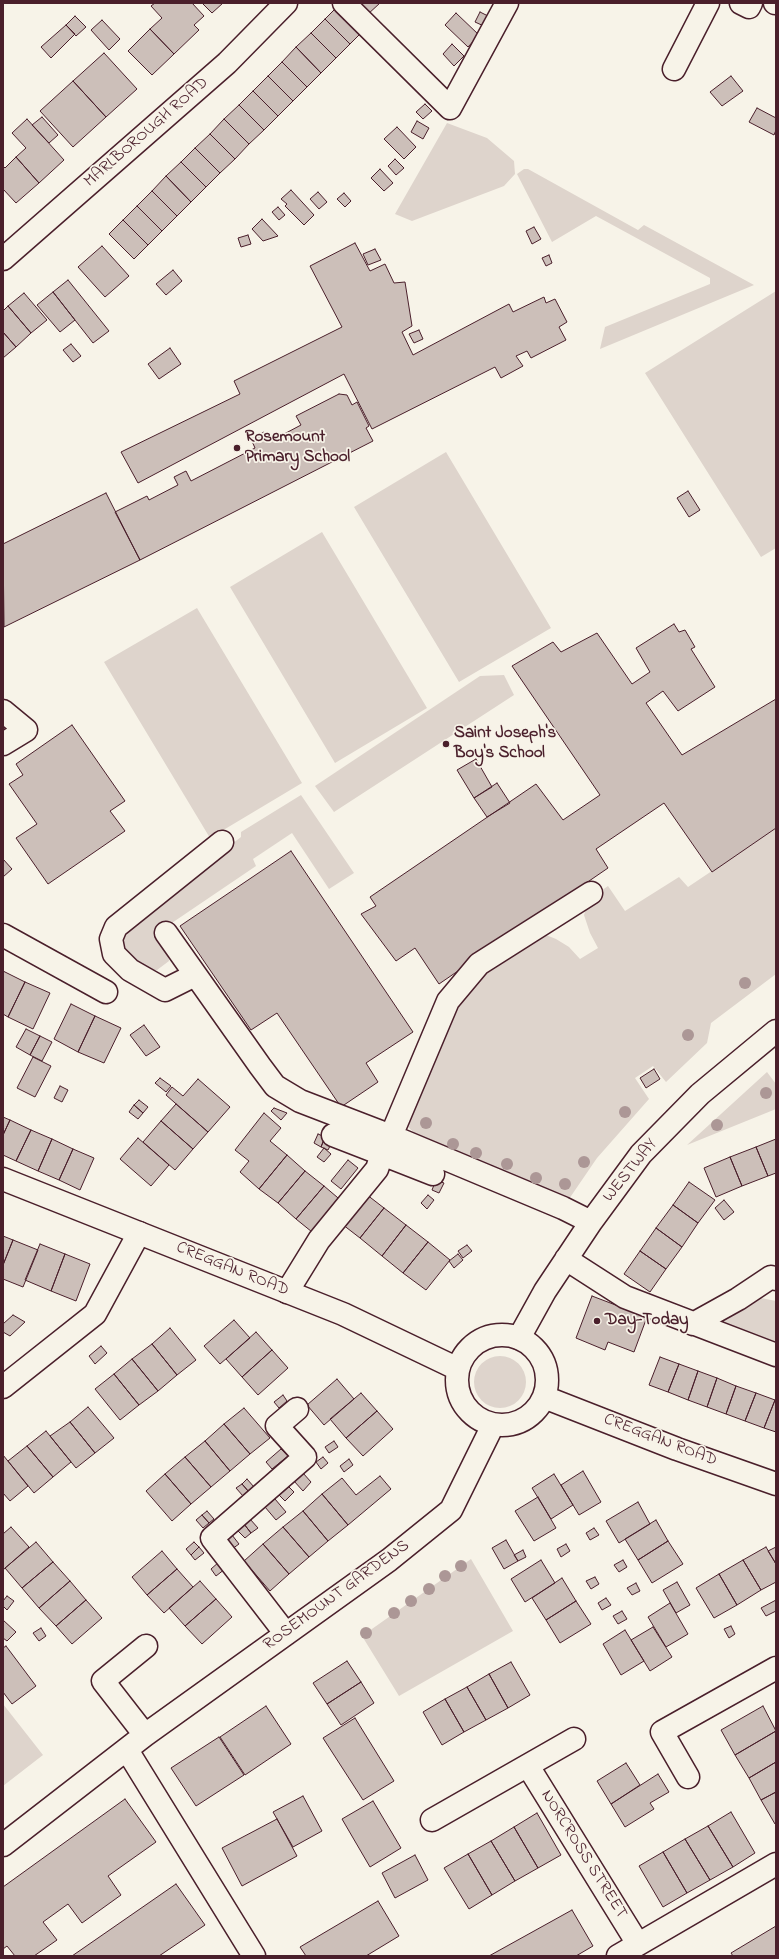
<!DOCTYPE html>
<html>
<head>
<meta charset="utf-8">
<style>
	body { margin:0 }
	#map { position:relative; width:779px; height:1959px; overflow:hidden; background:#f7f3e8; font-family:"Indie Flower",sans-serif }
	canvas { display:block }
	.frame { position:absolute; inset:0; border:4px solid #4a1f2b; pointer-events:none }
</style>
</head>
<body>
<div id="map">
<canvas width="779" height="1959"></canvas>
<div class="frame"></div>
</div>
<script>
const ctx = document.querySelector('canvas').getContext('2d');
ctx.lineJoin = 'round';
function fillPath(path, color) { ctx.fillStyle = color; ctx.fill(path, 'evenodd'); }
const poly = rows => new Path2D(rows.map(r => 'M' + r).join(''));
function trace(path, color, width, dash) { ctx.strokeStyle = color; ctx.lineWidth = width; ctx.lineCap = dash ? 'butt' : 'round'; ctx.setLineDash(dash || []); ctx.stroke(path); }
function label(font, color, halo, rows, align = 'center') {
  ctx.font = font + ' "Indie Flower",sans-serif'; ctx.lineWidth = 3.5; ctx.setLineDash([]); ctx.textBaseline = 'middle'; ctx.strokeStyle = halo; ctx.fillStyle = color; for (const [text, x, y, turn = 0] of rows) {
    ctx.save(); ctx.translate(x, y); ctx.rotate((+turn || 0) * Math.PI / 180); ctx.textAlign = isNaN(turn) ? turn : align; if (halo) ctx.strokeText(text, 0, 0); ctx.fillText(text, 0, 0); ctx.restore();
  }
}
const green = poly([
	[447,123,487,138,514,161,515,174,504,186,412,221,395,214],
	[524,169,528,169,638,230,644,225,754,285,600,349,605,327,710,284,710,278,596,216,552,242,517,174],
	[776,291,776,548,761,557,645,373],
	[446,452,551,628,459,682,354,507],
	[322,532,427,708,335,763,230,587],
	[197,608,302,783,210,838,104,662],
	[504,675,514,695,334,812,315,786,480,676],
	[301,795,354,873,329,889,292,833,253,859,256,866,160,931,166,941,169,961,157,970,147,970,122,946,123,928,241,837,241,832],
	[776,828,776,974,711,1023,707,1043,666,1082,653,1066,635,1078,649,1099,597,1158,569,1199,427,1145,408,1127,415,1110,413,1099,453,1010,471,982,536,935,546,935,556,939,569,947,580,959,598,948,590,933,584,915,587,905,594,896,608,886,625,911,679,877,688,887],
	[767,1072,776,1084,776,1109,687,1145],
	[756,1297,776,1301,776,1342,713,1320],
	'474 1382a26 26 0 1 1 52 0a26 26 0 1 1-52 0Z',
	[471,1559,513,1631,399,1696,362,1636],
	[3,1704,43,1755,3,1786]
]);
const building = poly([
	[155,3,192,3,204,16,194,25,199,30,174,54,150,29,162,18,151,6,155,3],
	[202,3,223,3,212,13,202,3],
	[355,3,380,3,367,15,355,3],
	[340,4,365,29,350,44,325,19,340,4],
	[480,12,490,17,486,27,475,22,480,12],
	[456,13,479,35,468,47,445,25,456,13],
	[75,16,86,27,76,36,66,25,75,16],
	[325,19,350,44,336,58,311,33,325,19],
	[102,20,120,39,109,50,91,30,102,20],
	[66,25,75,34,51,58,41,47,66,25],
	[150,29,174,54,152,75,128,51,150,29],
	[311,33,336,58,321,73,296,47,311,33],
	[452,44,464,56,454,66,443,54,452,44],
	[296,47,321,73,307,87,282,62,296,47],
	[104,53,137,89,106,117,73,81,104,53],
	[282,62,307,87,293,101,268,76,282,62],
	[268,76,293,101,278,116,253,91,268,76],
	[731,76,743,91,722,106,710,92,731,76],
	[73,81,106,117,73,147,40,111,73,81],
	[253,91,278,116,264,130,239,105,253,91],
	[425,104,432,111,423,119,416,112,425,104],
	[239,105,264,130,249,144,224,119,239,105],
	[757,108,776,118,776,130,774,135,749,122,757,108],
	[42,117,58,135,49,143,32,125,42,117],
	[27,119,64,160,39,183,16,157,26,148,12,133,27,119],
	[224,119,249,144,235,159,210,134,224,119],
	[417,121,429,128,423,139,411,132,417,121],
	[397,127,416,147,404,159,384,139,397,127],
	[210,134,235,159,220,173,195,148,210,134],
	[195,148,220,173,206,187,181,162,195,148],
	[16,157,39,183,16,203,3,189,3,166,5,168,16,157],
	[395,159,404,168,396,175,388,166,395,159],
	[181,162,206,187,191,202,166,176,181,162],
	[380,169,393,183,384,191,371,178,380,169],
	[166,176,191,202,177,216,152,191,166,176],
	[291,190,314,215,304,225,285,206,287,204,281,199,291,190],
	[152,191,177,216,162,231,137,206,152,191],
	[318,192,327,202,319,209,310,199,318,192],
	[344,193,351,201,345,207,337,199,344,193],
	[137,206,162,231,148,245,123,220,137,206],
	[278,207,285,215,279,220,272,212,278,207],
	[262,219,278,236,263,241,252,229,262,219],
	[123,220,148,245,134,259,109,234,123,220],
	[534,227,541,239,532,244,526,231,534,227],
	[248,235,251,244,241,247,238,238,248,235],
	[355,243,370,271,385,264,394,283,405,282,412,326,402,332,413,355,509,304,513,312,544,297,546,303,555,299,567,322,559,327,566,340,531,358,527,351,516,356,523,366,501,378,495,367,372,429,344,374,138,483,121,452,240,394,234,381,342,327,310,266,355,243],
	[102,246,129,276,105,297,78,267,102,246],
	[375,249,381,260,368,265,363,254,375,249],
	[549,255,552,263,546,266,542,258,549,255],
	[173,270,182,281,166,295,156,284,173,270],
	[68,280,109,331,93,343,53,292,68,280],
	[53,292,75,320,60,332,37,305,53,292],
	[24,293,47,320,31,333,8,306,24,293],
	[8,306,31,333,16,347,3,332,3,311,8,306],
	[419,330,423,339,414,343,409,334,419,330],
	[3,332,16,347,3,358,3,332],
	[71,344,81,356,73,362,63,350,71,344],
	[170,348,181,364,159,379,148,364,170,348],
	[339,394,347,395,352,405,357,402,369,426,366,428,373,441,140,560,115,512,147,496,149,500,178,485,174,477,186,471,191,481,255,448,251,439,264,432,269,442,301,425,296,416,339,394],
	[688,491,700,510,689,517,677,498,688,491],
	[106,493,140,560,4,627,3,544,106,493],
	[674,624,679,632,685,630,695,647,691,649,715,687,678,711,663,691,646,703,682,755,776,699,776,828,712,872,664,803,596,849,608,868,439,984,415,948,396,961,361,914,376,906,370,897,536,784,563,820,600,795,512,666,553,642,561,652,597,633,632,684,650,672,636,648,674,624],
	[72,725,125,801,110,811,125,831,48,884,16,838,37,824,9,784,23,775,16,764,72,725],
	[476,759,492,787,474,798,457,770,476,759],
	[497,783,510,803,487,817,474,798,497,783],
	[291,851,413,1032,366,1063,378,1082,341,1107,277,1013,251,1030,180,926,291,851],
	[3,859,12,869,3,877,3,859],
	[3,971,25,982,8,1017,3,1014,3,971],
	[25,982,50,993,33,1029,8,1017,25,982],
	[71,1004,95,1016,78,1052,54,1039,71,1004],
	[95,1016,121,1028,104,1063,78,1052,95,1016],
	[144,1025,160,1047,146,1056,130,1035,144,1025],
	[26,1029,40,1036,30,1055,16,1047,26,1029],
	[40,1036,52,1042,42,1061,30,1055,40,1036],
	[33,1057,51,1066,35,1097,17,1088,33,1057],
	[654,1069,660,1079,646,1088,640,1078,654,1069],
	[160,1078,171,1086,166,1092,155,1083,160,1078],
	[198,1079,230,1107,208,1132,166,1095,172,1087,183,1096,198,1079],
	[60,1086,68,1090,62,1102,54,1098,60,1086],
	[139,1100,148,1107,143,1113,134,1105,139,1100],
	[176,1104,208,1132,193,1149,161,1121,176,1104],
	[134,1105,143,1113,138,1119,129,1112,134,1105],
	[274,1108,287,1113,281,1120,271,1111,274,1108],
	[264,1113,281,1128,270,1141,287,1155,259,1189,240,1172,249,1161,235,1150,264,1113],
	[3,1117,10,1120,3,1135,3,1117],
	[10,1120,31,1130,16,1161,3,1155,3,1135,10,1120],
	[161,1121,193,1149,175,1170,143,1142,161,1121],
	[31,1130,52,1139,38,1171,16,1161,31,1130],
	[318,1134,325,1137,321,1147,314,1143,318,1134],
	[325,1137,333,1140,328,1150,321,1147,325,1137],
	[138,1138,169,1165,151,1186,120,1159,138,1138],
	[52,1139,73,1149,59,1180,38,1171,52,1139],
	[776,1139,776,1173,768,1176,756,1147,776,1139],
	[756,1147,768,1176,742,1186,730,1157,756,1147],
	[324,1148,331,1154,324,1162,317,1157,324,1148],
	[73,1149,94,1158,80,1190,59,1180,73,1149],
	[287,1155,305,1171,278,1203,259,1189,287,1155],
	[730,1157,742,1186,716,1197,704,1168,730,1157],
	[348,1160,358,1168,341,1189,331,1181,348,1160],
	[305,1171,324,1186,296,1219,278,1203,305,1171],
	[436,1180,444,1183,439,1193,432,1190,436,1180],
	[689,1182,715,1200,698,1223,673,1205,689,1182],
	[324,1186,344,1203,317,1236,296,1219,324,1186],
	[362,1191,384,1208,360,1238,338,1221,362,1191],
	[428,1195,434,1200,427,1209,421,1203,428,1195],
	[724,1200,734,1212,724,1220,715,1208,724,1200],
	[673,1205,698,1223,682,1247,656,1228,673,1205],
	[384,1208,406,1225,382,1256,360,1238,384,1208],
	[406,1225,428,1242,403,1273,382,1256,406,1225],
	[656,1228,682,1247,666,1269,640,1251,656,1228],
	[3,1236,13,1240,3,1265,3,1236],
	[13,1240,38,1250,23,1287,3,1279,3,1265,13,1240],
	[428,1242,450,1260,426,1290,403,1273,428,1242],
	[40,1244,65,1254,51,1291,25,1280,40,1244],
	[467,1245,472,1251,463,1258,458,1251,467,1245],
	[640,1251,666,1269,650,1292,624,1274,640,1251],
	[65,1254,90,1264,76,1301,51,1291,65,1254],
	[458,1254,463,1260,454,1268,449,1261,458,1254],
	[592,1296,647,1317,634,1352,608,1342,605,1350,576,1338,592,1296],
	[13,1315,25,1322,10,1336,3,1332,3,1324,13,1315],
	[234,1320,250,1338,220,1364,204,1346,234,1320],
	[170,1328,196,1360,177,1375,152,1344,170,1328],
	[256,1332,272,1350,242,1377,226,1359,256,1332],
	[152,1344,177,1375,158,1391,132,1359,152,1344],
	[101,1346,107,1353,95,1364,89,1356,101,1346],
	[272,1350,288,1368,258,1395,242,1377,272,1350],
	[660,1357,679,1364,668,1392,649,1385,660,1357],
	[132,1359,158,1391,139,1405,114,1374,132,1359],
	[679,1364,698,1371,688,1400,668,1392,679,1364],
	[698,1371,717,1378,707,1407,688,1400,698,1371],
	[114,1374,139,1405,120,1420,95,1389,114,1374],
	[717,1378,736,1386,726,1414,707,1407,717,1378],
	[337,1379,354,1399,324,1425,307,1405,337,1379],
	[736,1386,756,1393,745,1421,726,1414,736,1386],
	[361,1393,377,1411,346,1438,330,1419,361,1393],
	[756,1393,775,1400,764,1428,745,1421,756,1393],
	[283,1395,287,1401,279,1408,274,1402,283,1395],
	[775,1400,776,1400,776,1432,764,1428,775,1400],
	[88,1407,114,1438,95,1453,70,1422,88,1407],
	[244,1408,270,1438,250,1454,224,1424,244,1408],
	[377,1411,393,1429,363,1456,346,1438,377,1411],
	[70,1422,95,1453,76,1468,50,1436,70,1422],
	[224,1424,250,1454,230,1471,205,1441,224,1424],
	[46,1431,71,1462,53,1477,27,1446,46,1431],
	[205,1441,230,1471,211,1487,185,1457,205,1441],
	[334,1441,338,1447,329,1453,325,1447,334,1441],
	[27,1446,53,1477,34,1493,8,1461,27,1446],
	[281,1449,288,1456,272,1469,266,1462,281,1449],
	[3,1455,28,1486,10,1501,3,1493,3,1455],
	[185,1457,211,1487,191,1504,165,1474,185,1457],
	[323,1457,328,1463,321,1469,316,1462,323,1457],
	[349,1459,353,1465,344,1472,340,1466,349,1459],
	[583,1471,601,1502,579,1515,561,1485,583,1471],
	[303,1473,311,1482,303,1491,294,1481,303,1473],
	[165,1474,191,1504,172,1521,146,1491,165,1474],
	[554,1474,573,1505,551,1519,532,1488,554,1474],
	[380,1476,391,1489,348,1525,322,1494,342,1478,356,1495,380,1476],
	[247,1479,254,1487,249,1492,242,1484,247,1479],
	[242,1484,249,1492,243,1496,236,1488,242,1484],
	[288,1486,294,1492,285,1501,279,1495,288,1486],
	[322,1494,348,1525,328,1541,303,1511,322,1494],
	[538,1497,556,1528,534,1541,515,1511,538,1497],
	[275,1499,286,1512,276,1520,265,1507,275,1499],
	[638,1502,650,1524,619,1543,606,1521,638,1502],
	[207,1511,214,1519,209,1523,202,1515,207,1511],
	[303,1511,328,1541,309,1557,283,1527,303,1511],
	[202,1515,209,1523,203,1528,196,1520,202,1515],
	[250,1519,258,1528,251,1533,244,1524,250,1519],
	[656,1520,668,1541,638,1560,625,1539,656,1520],
	[244,1524,251,1533,245,1538,237,1530,244,1524],
	[11,1527,29,1547,3,1570,3,1534,11,1527],
	[283,1527,309,1557,289,1574,263,1544,283,1527],
	[594,1528,599,1535,590,1540,586,1533,594,1528],
	[232,1535,239,1544,232,1549,225,1540,232,1535],
	[506,1540,518,1561,504,1569,492,1548,506,1540],
	[668,1541,683,1564,652,1583,638,1560,668,1541],
	[36,1542,53,1562,22,1588,5,1568,36,1542],
	[194,1542,199,1547,191,1555,186,1549,194,1542],
	[263,1544,289,1574,270,1591,244,1561,263,1544],
	[566,1544,570,1551,561,1557,557,1549,566,1544],
	[199,1547,204,1553,195,1560,191,1555,199,1547],
	[766,1547,776,1564,776,1582,761,1590,743,1560,766,1547],
	[776,1547,776,1564,768,1551,776,1547],
	[523,1550,526,1557,518,1561,514,1555,523,1550],
	[162,1551,177,1569,147,1595,132,1577,162,1551],
	[541,1560,555,1583,525,1602,511,1579,541,1560],
	[623,1560,627,1567,619,1572,614,1565,623,1560],
	[743,1560,761,1590,737,1605,719,1574,743,1560],
	[53,1562,70,1581,39,1608,22,1588,53,1562],
	[219,1562,225,1569,216,1576,211,1569,219,1562],
	[177,1569,193,1587,164,1613,147,1595,177,1569],
	[719,1574,737,1605,714,1618,696,1588,719,1574],
	[595,1577,599,1584,591,1589,586,1581,595,1577],
	[562,1578,576,1601,546,1620,532,1598,562,1578],
	[70,1581,86,1600,56,1626,39,1608,70,1581],
	[200,1581,216,1599,185,1626,169,1608,200,1581],
	[677,1582,690,1605,676,1613,663,1590,677,1582],
	[636,1583,640,1591,632,1595,627,1588,636,1583],
	[7,1596,14,1601,7,1610,3,1606,3,1601,7,1596],
	[606,1598,611,1605,602,1610,598,1603,606,1598],
	[216,1599,232,1617,202,1644,185,1626,216,1599],
	[86,1600,102,1618,72,1644,56,1626,86,1600],
	[776,1600,776,1611,766,1616,761,1608,776,1600],
	[576,1601,591,1624,560,1643,546,1620,576,1601],
	[670,1603,688,1634,666,1647,648,1617,670,1603],
	[622,1611,627,1619,618,1624,613,1616,622,1611],
	[3,1620,16,1632,7,1641,3,1638,3,1620],
	[731,1626,735,1634,729,1638,724,1629,731,1626],
	[653,1627,672,1657,650,1671,631,1640,653,1627],
	[41,1628,46,1636,39,1641,33,1633,41,1628],
	[625,1630,644,1661,621,1675,603,1644,625,1630],
	[6,1646,36,1686,12,1704,3,1692,3,1648,6,1646],
	[347,1661,361,1682,327,1704,313,1683,347,1661],
	[511,1662,530,1695,508,1708,489,1674,511,1662],
	[489,1674,508,1708,486,1720,467,1687,489,1674],
	[361,1682,374,1703,341,1725,327,1704,361,1682],
	[467,1687,486,1720,464,1732,445,1699,467,1687],
	[445,1699,464,1732,442,1745,423,1712,445,1699],
	[266,1706,291,1744,245,1775,220,1737,266,1706],
	[763,1706,776,1731,735,1755,721,1730,763,1706],
	[355,1718,394,1781,363,1800,323,1738,355,1718],
	[776,1731,776,1762,749,1778,735,1755,776,1731],
	[219,1737,244,1775,196,1806,171,1768,219,1737],
	[776,1762,776,1792,761,1800,749,1778,776,1762],
	[626,1763,640,1785,611,1804,597,1781,626,1763],
	[658,1774,669,1792,650,1803,654,1809,625,1827,611,1804,658,1774],
	[776,1792,776,1823,775,1824,761,1800,776,1792],
	[303,1796,322,1831,293,1847,273,1812,303,1796],
	[125,1799,156,1842,108,1876,121,1895,82,1923,68,1904,43,1922,57,1940,34,1956,15,1956,7,1946,3,1949,3,1887,125,1799],
	[373,1801,401,1848,370,1867,342,1819,373,1801],
	[731,1812,755,1853,733,1867,708,1826,731,1812],
	[537,1813,561,1855,538,1868,514,1827,537,1813],
	[277,1819,297,1856,242,1886,222,1848,277,1819],
	[708,1826,733,1867,710,1880,685,1839,708,1826],
	[514,1827,538,1868,515,1881,491,1841,514,1827],
	[685,1839,710,1880,687,1893,663,1852,685,1839],
	[491,1841,515,1881,492,1895,468,1854,491,1841],
	[663,1852,687,1893,663,1907,639,1866,663,1852],
	[468,1854,492,1895,469,1909,444,1868,468,1854],
	[415,1855,428,1880,395,1898,382,1873,415,1855],
	[176,1884,205,1925,159,1956,72,1956,176,1884],
	[378,1901,399,1936,366,1956,306,1956,300,1947,378,1901],
	[572,1910,593,1946,576,1956,489,1956,572,1910],
	[776,1926,776,1956,733,1956,731,1953,776,1926]
]);
const minor = poly([
	[344,3,450,108,507,3],
	[741,3,749,7,751,3],
	[775,3,776,3],
	[674,69,708,3],
	[3,259,227,63,286,3],
	[3,711,26,730,3,744],
	[166,933,260,1066,275,1086,300,1101,391,1136],
	[3,935,106,992],
	[195,975,165,990,130,970,114,954,111,939,116,927,222,842],
	[382,1154,433,1174],
	[591,1222,563,1208,391,1136,448,1001,479,964,591,893],
	[566,1259,625,1297,776,1355],
	[287,1292,319,1240,377,1169,382,1154,333,1135],
	[693,1324,738,1299,771,1277,776,1279],
	[519,1338,545,1291,591,1222,641,1154,700,1094,776,1031],
	[3,1387,95,1314,139,1233],
	[286,1634,212,1538,305,1457,277,1426,297,1409],
	[145,1735,103,1681,146,1646],
	[127,1750,254,1956],
	[528,1766,638,1944],
	[688,1777,662,1732,776,1668],
	[432,1820,574,1739],
	[3,1845,145,1735,389,1560,451,1510,493,1425],
	[618,1956,776,1864]
]);
const major = poly([
	[3,1179,343,1314,458,1369],
	'457 1380a45 45 0 1 1 90 0a45 45 0 1 1-90 0Z',
	[544,1397,677,1449,776,1484]
]);
const trees = [
	[745,983],
	[688,1035],
	[766,1093],
	[625,1112],
	[426,1123],
	[717,1125],
	[453,1144],
	[476,1153],
	[584,1162],
	[507,1164],
	[536,1178],
	[565,1184],
	[461,1566],
	[445,1576],
	[429,1589],
	[411,1601],
	[394,1613],
	[366,1633]
];
const markers = [
	[237,448,4,"#4a1f2b"],
	[446,744,4,"#4a1f2b"],
	[597,1321,4,"#4a1f2b"]
];
const streetNames = [
	["MARLBOROUGH ROAD",147,133,-41],
	["WESTWAY",631,1171,-51],
	["CREGGAN ROAD",232,1270,22],
	["CREGGAN ROAD",660,1441,21],
	["ROSEMOUNT GARDENS",337,1596,-36],
	["NORCROSS STREET",583,1855,58]
];
const poiNames = [
	["Rosemount",245,438],
	["Primary School",245,458],
	["Saint Joseph's",454,734],
	["Boy's School",454,754],
	["Day-Today",605,1321]
];
fillPath(green, '#ded4cc');
fillPath(building, '#ccbfb9');
trace(building, '#4a1f2b', 1);
trace(minor, '#4a1f2b', 25);
trace(major, '#4a1f2b', 25);
trace(minor, '#f7f3e8', 22);
trace(major, '#f7f3e8', 22);
ctx.fillStyle = '#ac9796';
for (const [x, y] of trees) { ctx.beginPath(); ctx.arc(x, y, 6, 0, 2 * Math.PI); ctx.fill(); }
for (const [x, y, r, color] of markers) { const dot = new Path2D(); dot.arc(x, y, r, 0, 2 * Math.PI); ctx.fillStyle = color; ctx.fill(dot); trace(dot, '#f7f3e8', 1.5); }
label('17px', '#4a1f2b', '#f7f3e8', streetNames);
label('bold 17px', '#4a1f2b', '#f7f3e8', poiNames, 'left');
</script>
</body>
</html>
